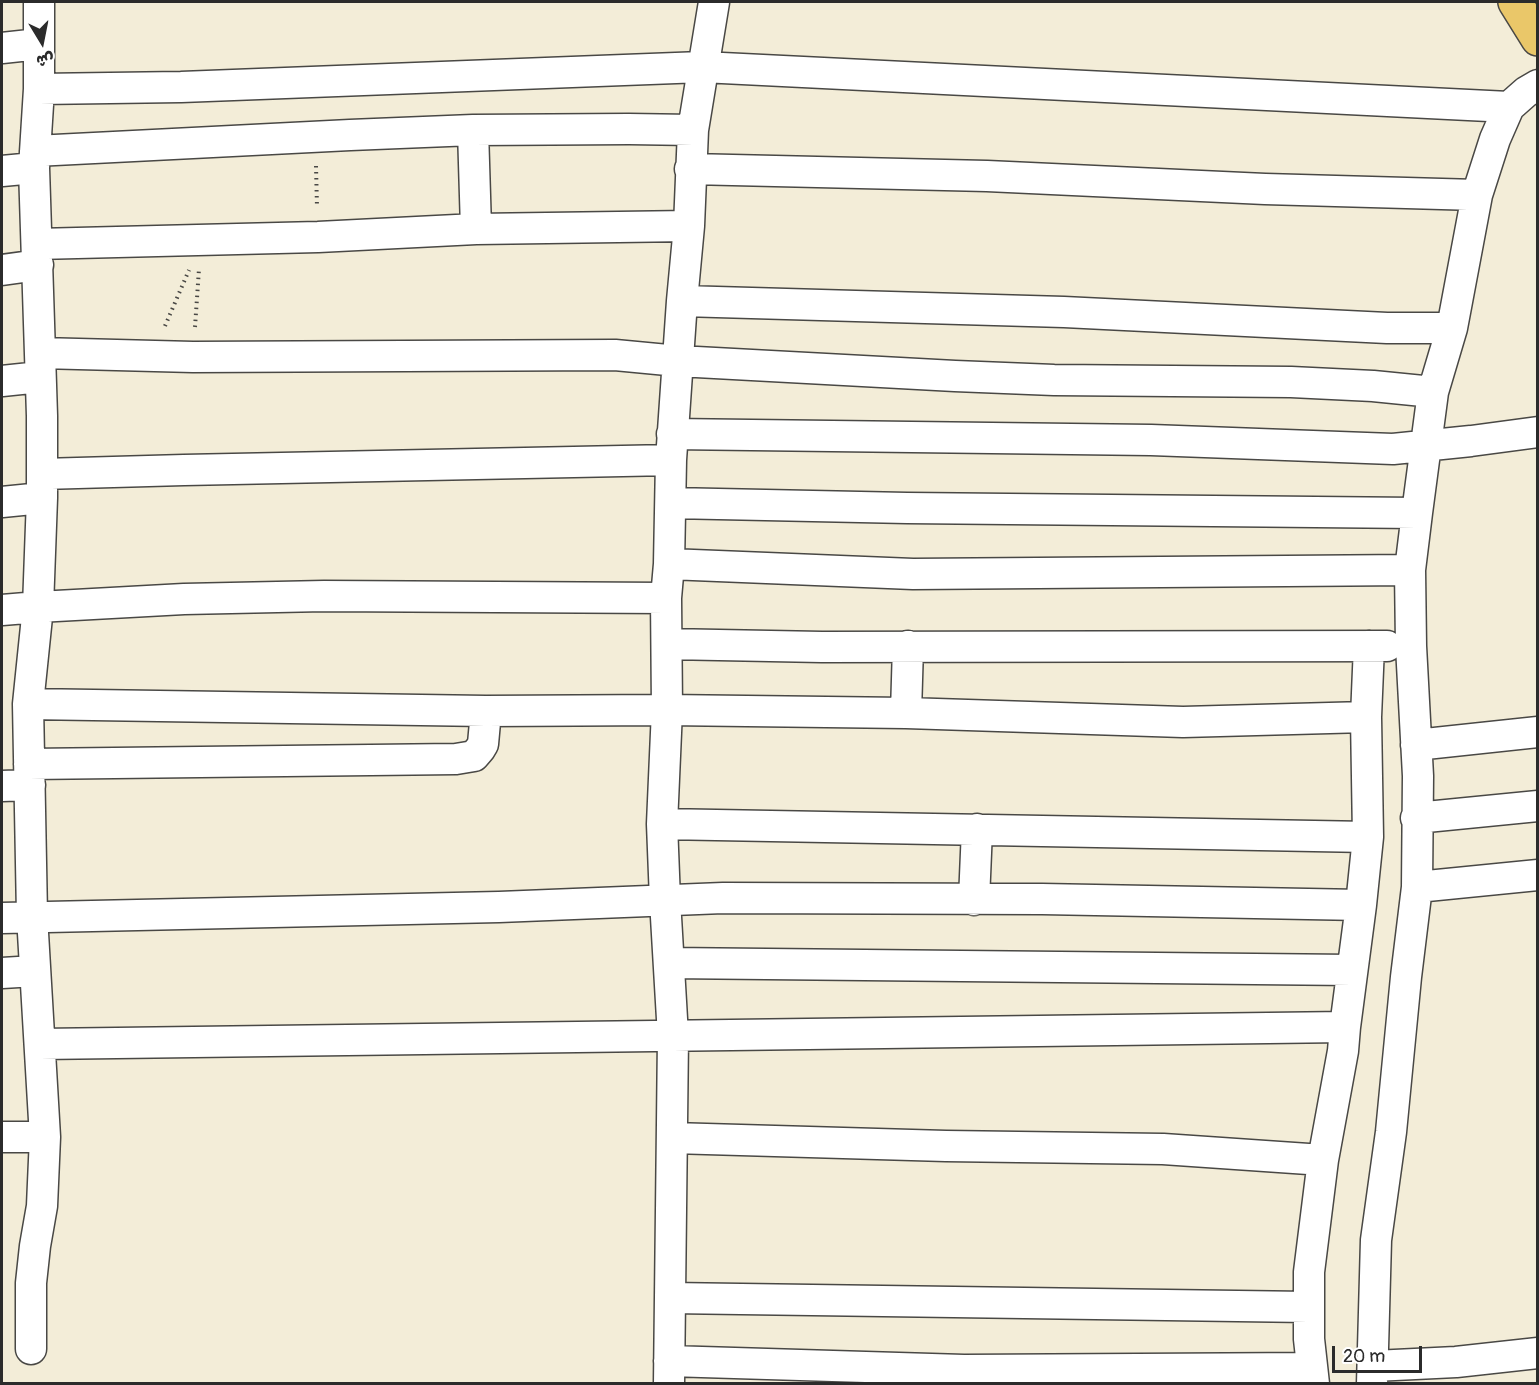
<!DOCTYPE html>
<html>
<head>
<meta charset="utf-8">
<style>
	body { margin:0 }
	#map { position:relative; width:1539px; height:1385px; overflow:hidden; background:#f3edd8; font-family:Pangolin,"Playpen Sans Arabic",sans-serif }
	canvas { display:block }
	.frame { position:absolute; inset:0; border:3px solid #2b2b2b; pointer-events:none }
	.north { position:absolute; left:12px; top:12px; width:60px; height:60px; -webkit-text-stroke:4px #fff; paint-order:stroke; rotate:170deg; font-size:16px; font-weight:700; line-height:24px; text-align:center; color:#2b2b2b }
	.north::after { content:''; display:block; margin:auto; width:21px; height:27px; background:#2b2b2b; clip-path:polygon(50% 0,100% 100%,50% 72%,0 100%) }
	.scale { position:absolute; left:1332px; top:1346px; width:90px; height:27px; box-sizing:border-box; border:3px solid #2b2b2b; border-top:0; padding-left:8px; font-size:18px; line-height:21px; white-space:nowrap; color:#2b2b2b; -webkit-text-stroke:4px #fff; paint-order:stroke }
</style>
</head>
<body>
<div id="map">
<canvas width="1539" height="1385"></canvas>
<div class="frame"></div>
<div class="north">ش</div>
<div class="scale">20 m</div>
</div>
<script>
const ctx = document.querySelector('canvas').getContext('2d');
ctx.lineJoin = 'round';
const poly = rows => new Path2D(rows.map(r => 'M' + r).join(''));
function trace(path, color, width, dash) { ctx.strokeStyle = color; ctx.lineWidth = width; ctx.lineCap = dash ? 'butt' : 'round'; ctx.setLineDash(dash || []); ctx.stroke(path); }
const path = poly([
	[316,166,317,207],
	[165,326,189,270],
	[195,327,199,269]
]);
const minor = poly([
	[2,48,39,44],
	[39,89,181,87,702,67,1509,107],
	[473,130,476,229],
	[35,151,350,135,473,130,629,129,693,130],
	[690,169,987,176,1265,189,1477,195],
	[2,171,34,168],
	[37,244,318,237,476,229,689,226],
	[2,270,38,265],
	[682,301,1064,312,1387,328,1452,328],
	[40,353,193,357,615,355,678,361,955,376,1054,380,1291,382,1373,386,1433,392],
	[2,381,40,377],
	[672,434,1151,440,1393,449,1471,441,1538,432],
	[42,474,184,470,671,460],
	[2,502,42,498],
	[671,503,907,508,1417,513],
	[669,564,913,574,1410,570],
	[2,610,38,607,184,599,324,596,666,598],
	[667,644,822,647,1387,646],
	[28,704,486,711,667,710,906,713,908,646],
	[906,713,1183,722,1366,717],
	[1416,745,1538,732],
	[29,764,456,759,474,756,480,749,483,744,486,711],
	[2,786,30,785],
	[1416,818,1538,806],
	[662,824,1368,837],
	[1417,887,1538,875],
	[974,900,977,829],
	[2,918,499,907,723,898,1042,899,1361,905],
	[669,963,1352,970],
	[2,973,35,971],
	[40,1044,1345,1027,1361,905,1368,837,1366,717,1369,646],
	[2,1137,45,1137],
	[672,1138,946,1146,1163,1149,1323,1160],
	[670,1298,1308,1307],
	[31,1349,31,1283,35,1246,42,1206,45,1137,32,916,28,704,38,607,42,498,42,416,34,168,39,89,39,2],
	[669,1361,964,1370,1312,1368],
	[1374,1366,1456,1362,1538,1353],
	[669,1384,673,1036,665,900,662,824,667,710,666,598,669,564,671,460,682,301,689,226,693,130,714,2],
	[1314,1384,1309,1339,1309,1272,1323,1160,1343,1051,1345,1027],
	[1372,1384,1376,1240,1391,1132,1406,977,1417,887,1418,776,1411,646,1410,570,1417,513,1433,392,1452,328,1477,195,1495,139,1509,107,1526,92,1538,85]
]);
const major = poly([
	[1515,2,1538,39]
]);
trace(minor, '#494845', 33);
trace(major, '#494845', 36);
trace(path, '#494845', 4, [1.5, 4.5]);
trace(minor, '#fff', 30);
trace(major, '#eac769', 33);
</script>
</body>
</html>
